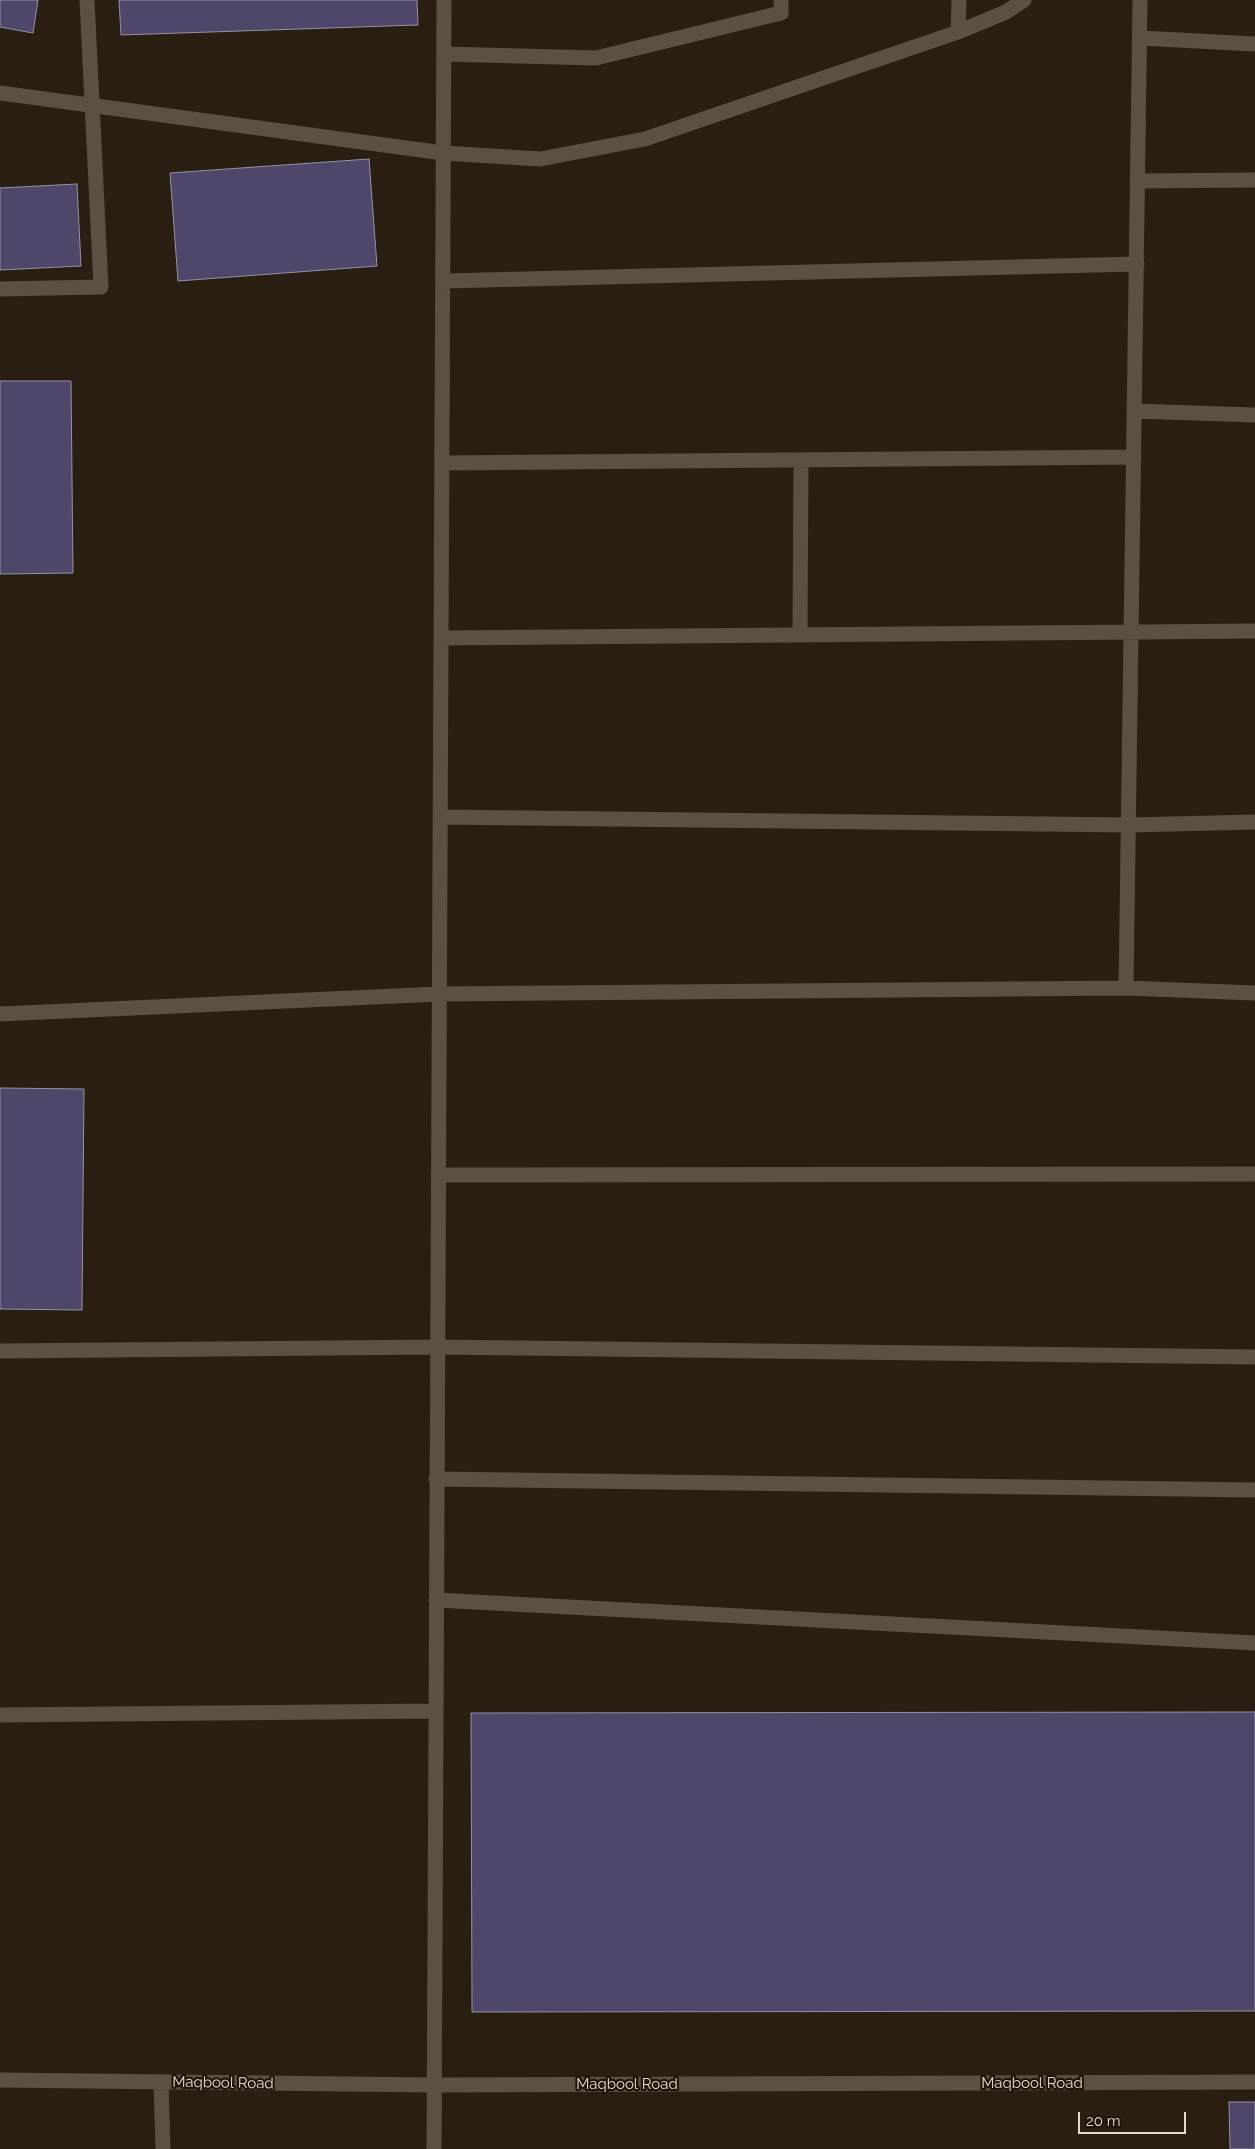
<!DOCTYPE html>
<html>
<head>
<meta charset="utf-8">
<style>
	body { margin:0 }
	#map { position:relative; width:1255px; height:2149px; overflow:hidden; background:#281e12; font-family:Raleway,sans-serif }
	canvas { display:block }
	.scale { position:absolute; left:1078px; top:2112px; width:108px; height:22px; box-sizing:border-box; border:2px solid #e1dad2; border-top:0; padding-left:6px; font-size:15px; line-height:18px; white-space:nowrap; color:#e1dad2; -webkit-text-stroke:4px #1e1509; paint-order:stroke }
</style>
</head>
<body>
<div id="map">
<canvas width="1255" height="2149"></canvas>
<div class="scale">20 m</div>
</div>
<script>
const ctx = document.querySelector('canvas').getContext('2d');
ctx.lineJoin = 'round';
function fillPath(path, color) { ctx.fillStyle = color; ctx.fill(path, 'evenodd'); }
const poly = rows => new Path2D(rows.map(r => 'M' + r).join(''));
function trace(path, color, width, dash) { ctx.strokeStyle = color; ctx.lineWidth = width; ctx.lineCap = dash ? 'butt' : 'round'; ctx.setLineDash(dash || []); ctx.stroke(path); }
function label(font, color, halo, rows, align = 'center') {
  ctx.font = font + ' Raleway,sans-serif'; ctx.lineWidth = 4.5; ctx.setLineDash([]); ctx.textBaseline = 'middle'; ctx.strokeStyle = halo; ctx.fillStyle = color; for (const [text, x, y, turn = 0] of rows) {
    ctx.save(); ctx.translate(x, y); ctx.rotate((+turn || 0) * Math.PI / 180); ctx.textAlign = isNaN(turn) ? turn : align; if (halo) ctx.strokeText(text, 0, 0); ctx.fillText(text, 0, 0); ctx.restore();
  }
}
const building = poly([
	[0,0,38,0,33,33,0,27,0,0],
	[119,0,417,0,418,25,121,35,119,0],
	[369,159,377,266,178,281,170,173,369,159],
	[77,184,81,266,0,270,0,188,77,184],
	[0,381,71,381,73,573,0,574,0,381],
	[0,1088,84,1089,82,1310,0,1309,0,1088],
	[1255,1712,1255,2011,472,2012,471,1713,1255,1712],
	[1229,2102,1255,2102,1255,2149,1230,2149,1229,2102]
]);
const minor = poly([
	[958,32,959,0],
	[1140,38,1255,44],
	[444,54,596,58,781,13,781,0],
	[0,93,443,153,540,159,645,139,958,32,1006,12,1024,0],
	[1138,181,1255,180],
	[443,281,1137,264],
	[0,289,101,287,87,0],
	[1134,411,1255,415],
	[442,463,1134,457],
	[800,634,801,461],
	[441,638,1255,631],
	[440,817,1129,825,1255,822],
	[1126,988,1140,0],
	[0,1014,439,994,1126,988,1255,993],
	[438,1175,1255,1174],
	[0,1351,437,1347,1255,1357],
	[436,1479,1255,1490],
	[436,1600,1255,1643],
	[0,1715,435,1711],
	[0,2080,433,2085,1255,2082],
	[161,2082,163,2149],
	[434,2149,444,0]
]);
const streetNames = [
	["Maqbool Road",223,2083,1],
	["Maqbool Road",1032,2083],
	["Maqbool Road",627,2084]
];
fillPath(building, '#4f4769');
trace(building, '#9692a4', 1);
trace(minor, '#5b5043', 15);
label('15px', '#e1dad2', '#1e1509', streetNames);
</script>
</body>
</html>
